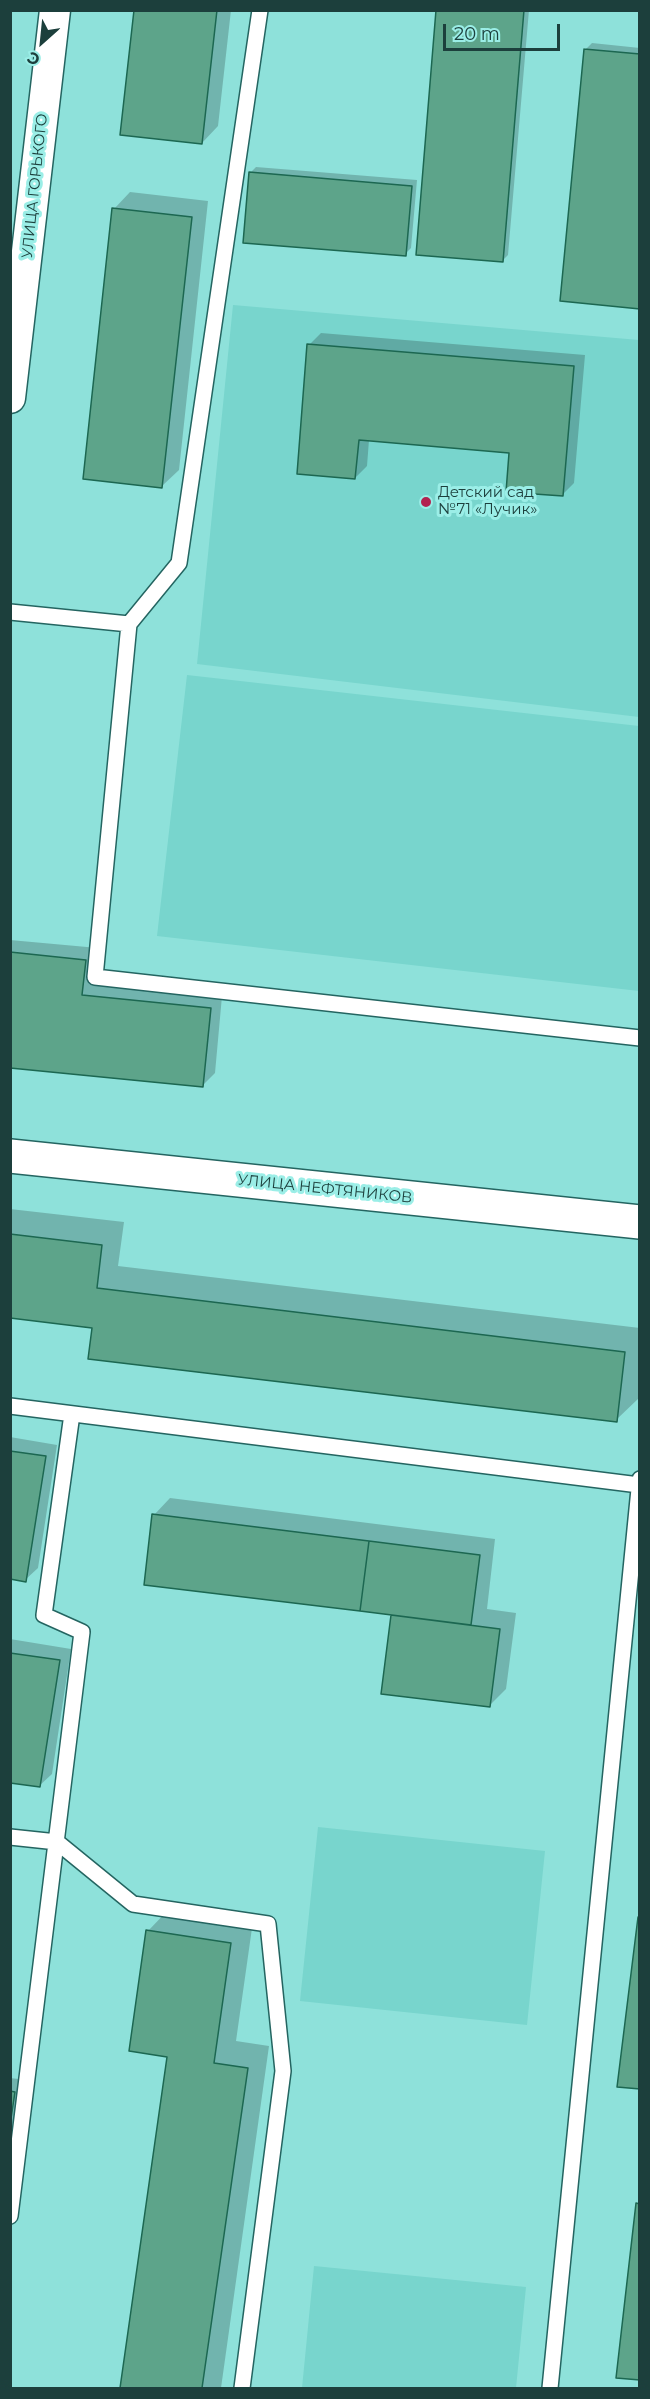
<!DOCTYPE html>
<html>
<head>
<meta charset="utf-8">
<style>
	body { margin:0 }
	#map { position:relative; width:650px; height:2399px; overflow:hidden; background:#8ee1da; font-family:Montserrat,sans-serif }
	canvas { display:block }
	.frame { position:absolute; inset:0; border:12px solid #1c3f3c; pointer-events:none }
	.north { position:absolute; left:12px; top:12px; width:60px; height:60px; -webkit-text-stroke:4px #9beee7; paint-order:stroke; rotate:207deg; font-size:16px; font-weight:700; line-height:24px; text-align:center; color:#1c3f3c }
	.north::after { content:''; display:block; margin:auto; width:21px; height:27px; background:#1c3f3c; clip-path:polygon(50% 0,100% 100%,50% 72%,0 100%) }
	.scale { position:absolute; left:443px; top:24px; width:117px; height:27px; box-sizing:border-box; border:3px solid #1c3f3c; border-top:0; padding-left:8px; font-size:18px; line-height:21px; white-space:nowrap; color:#1c3f3c; -webkit-text-stroke:4px #9beee7; paint-order:stroke }
</style>
</head>
<body>
<div id="map">
<canvas width="650" height="2399"></canvas>
<div class="frame"></div>
<div class="north">С</div>
<div class="scale">20 m</div>
</div>
<script>
const ctx = document.querySelector('canvas').getContext('2d');
ctx.lineJoin = 'round';
function fillPath(path, color) { ctx.fillStyle = color; ctx.fill(path, 'evenodd'); }
const poly = rows => new Path2D(rows.map(r => 'M' + r).join(''));
function trace(path, color, width, dash) { ctx.strokeStyle = color; ctx.lineWidth = width; ctx.lineCap = dash ? 'butt' : 'round'; ctx.setLineDash(dash || []); ctx.stroke(path); }
function label(font, color, halo, rows, align = 'center') {
  ctx.font = font + ' Montserrat,sans-serif'; ctx.lineWidth = 6; ctx.setLineDash([]); ctx.textBaseline = 'middle'; ctx.strokeStyle = halo; ctx.fillStyle = color; for (const [text, x, y, turn = 0] of rows) {
    ctx.save(); ctx.translate(x, y); ctx.rotate((+turn || 0) * Math.PI / 180); ctx.textAlign = isNaN(turn) ? turn : align; if (halo) ctx.strokeText(text, 0, 0); ctx.fillText(text, 0, 0); ctx.restore();
  }
}
const built = poly([
	[233,305,639,340,639,717,197,664],
	[187,675,639,726,639,991,157,936],
	[318,1827,545,1851,527,2025,300,2001],
	[314,2266,526,2287,516,2388,302,2388]
]);
const shadow = poly([
	[135,10,231,10,218,126,202,143],
	[438,10,529,10,508,255,502,261],
	[592,43,640,48,640,307,586,49],
	[256,167,417,180,411,248,405,254,250,173],
	[130,192,208,201,179,470,162,486,114,209],
	[321,333,585,355,574,483,562,495,511,452,369,440,367,466,355,478,309,345],
	[10,940,98,948,94,984,222,996,215,1073,203,1085,10,1066],
	[10,1209,124,1222,118,1266,640,1328,639,1398,616,1420,93,1327,10,1317],
	[10,1437,57,1445,38,1568,25,1580,10,1578],
	[170,1498,495,1539,487,1609,516,1613,506,1689,489,1706,383,1692,392,1614,154,1515],
	[10,1639,71,1649,52,1774,39,1786,10,1781],
	[170,1908,253,1921,236,2041,269,2046,221,2388,121,2388,169,2055,148,1931],
	[10,2078,27,2080,10,2194]
]);
const building = poly([
	[134,10,217,10,202,144,120,135,134,10],
	[436,10,524,10,503,262,416,255,436,10],
	[584,49,640,54,640,309,560,301,584,49],
	[249,172,412,186,406,256,243,243,249,172],
	[112,208,192,217,162,488,83,479,112,208],
	[307,344,574,366,563,496,506,492,509,453,359,440,355,479,297,474,307,344],
	[10,952,86,960,82,995,211,1008,203,1087,10,1068,10,952],
	[10,1234,102,1245,97,1288,625,1352,617,1422,88,1359,92,1328,10,1318,10,1234],
	[10,1451,46,1456,26,1582,10,1579,10,1451],
	[152,1514,369,1541,360,1611,144,1585,152,1514],
	[369,1541,480,1555,471,1625,360,1611,369,1541],
	[391,1615,500,1629,490,1707,381,1694,391,1615],
	[10,1653,60,1660,40,1787,10,1783,10,1653],
	[638,1917,640,1917,640,2089,617,2087,638,1917],
	[146,1930,231,1943,214,2063,248,2068,202,2388,120,2388,167,2057,129,2051,146,1930],
	[10,2091,15,2092,10,2125,10,2091],
	[636,2203,640,2204,640,2380,616,2378,636,2203]
]);
const lane = poly([
	[10,612,129,624,95,977,640,1038],
	[129,624,179,563,260,10],
	[10,1406,639,1485],
	[10,1837,57,1842,133,1904,268,1924,283,2071,242,2388],
	[10,2216,82,1632,44,1615,72,1414],
	[550,2388,640,1479]
]);
const street = poly([
	[10,398,55,10]
]);
const secondary = poly([
	[10,1156,640,1222]
]);
const markers = [
	[426,502,6,"#b2214f"]
];
const streetNames = [
	["УЛИЦА ГОРЬКОГО",35,186,-84],
	["УЛИЦА НЕФТЯНИКОВ",325,1189,6]
];
const poiNames = [
	["Детский сад",438,493],
	["№71 «Лучик»",438,510]
];
fillPath(built, '#78d5cd');
fillPath(shadow, '#0003');
fillPath(building, '#5da48a');
trace(building, '#1c6751', 1.5);
trace(lane, '#246561', 18);
trace(street, '#246561', 33);
trace(secondary, '#246561', 36);
trace(lane, '#fff', 15);
trace(street, '#fff', 30);
trace(secondary, '#fff', 33);
for (const [x, y, r, color] of markers) { const dot = new Path2D(); dot.arc(x, y, r, 0, 2 * Math.PI); ctx.fillStyle = color; ctx.fill(dot); trace(dot, '#9beee7', 2); }
label('15px', '#1c3f3c', '#9beee7', streetNames);
label('15px', '#1c3f3c', '#9beee7', poiNames, 'left');
</script>
</body>
</html>
